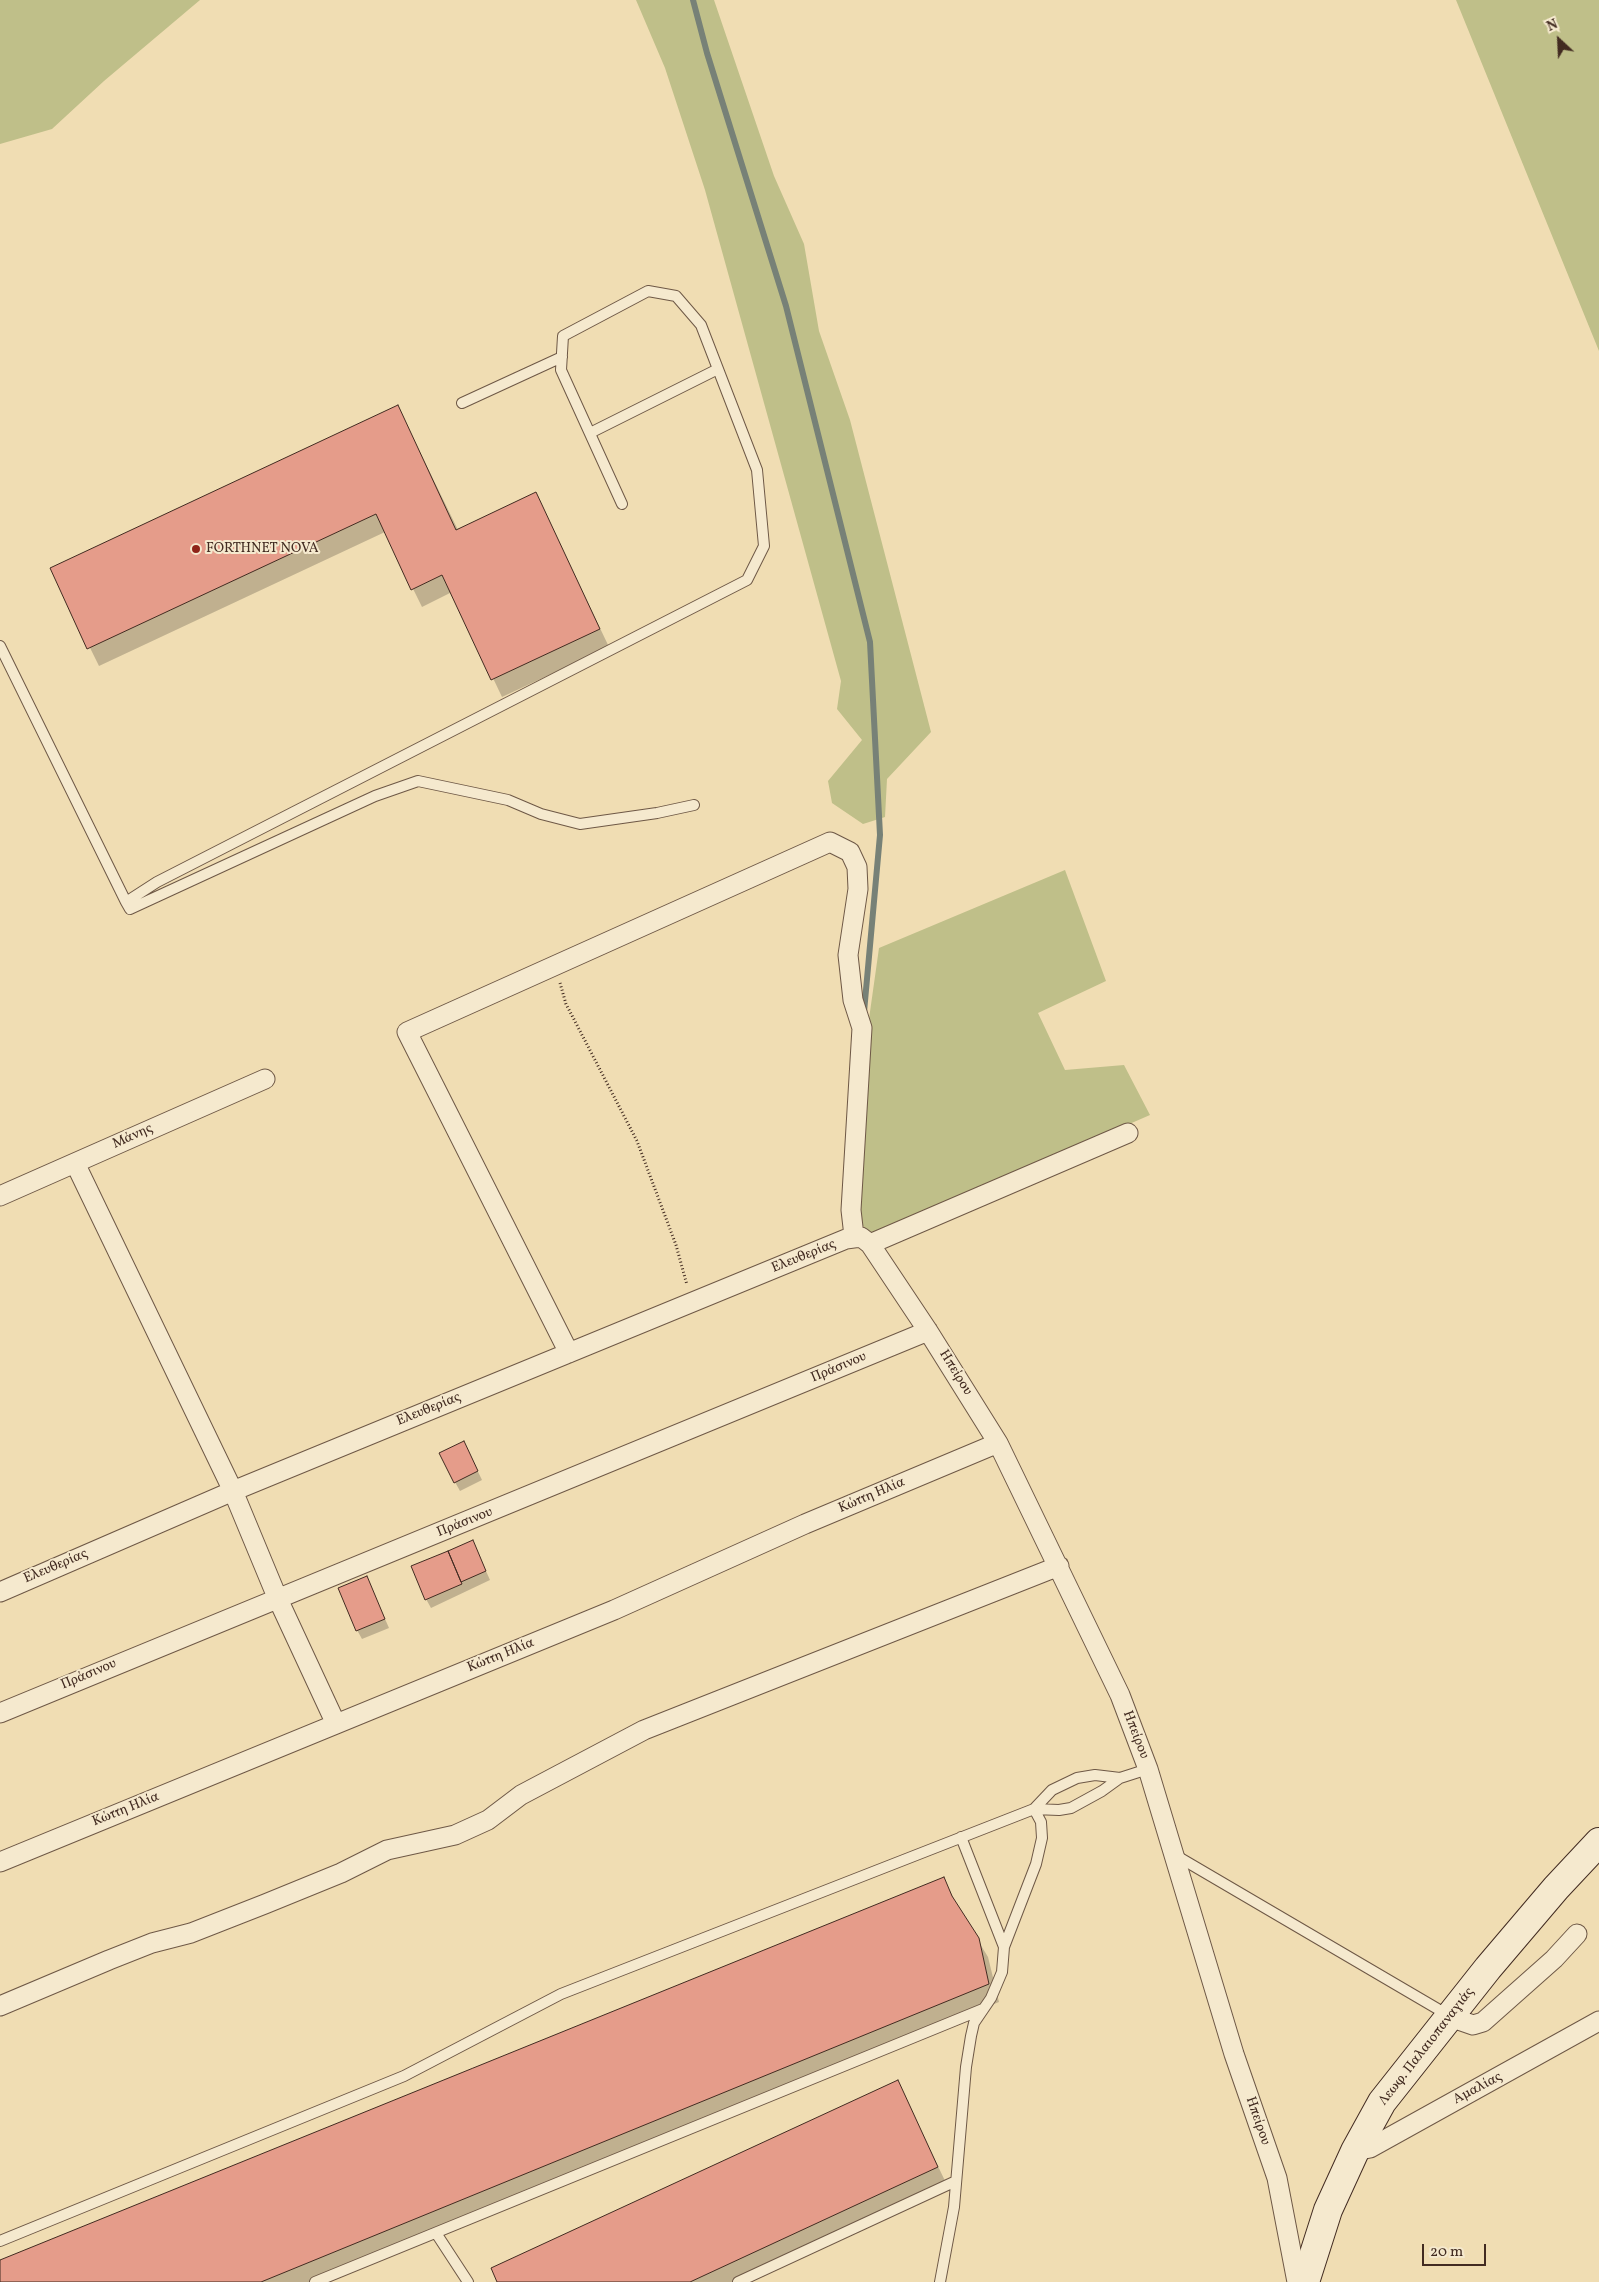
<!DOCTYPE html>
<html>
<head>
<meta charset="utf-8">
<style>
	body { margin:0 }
	#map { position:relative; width:1599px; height:2282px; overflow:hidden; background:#f0ddb3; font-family:Vollkorn,serif }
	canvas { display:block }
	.north { position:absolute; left:1534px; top:15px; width:50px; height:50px; -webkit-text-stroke:4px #f5e9ce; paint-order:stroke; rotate:335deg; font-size:14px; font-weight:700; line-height:20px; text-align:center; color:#422b21 }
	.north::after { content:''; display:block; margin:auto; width:18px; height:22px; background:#422b21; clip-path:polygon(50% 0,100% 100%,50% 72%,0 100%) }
	.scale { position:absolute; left:1422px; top:2244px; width:64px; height:22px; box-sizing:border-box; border:2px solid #422b21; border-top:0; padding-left:6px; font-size:15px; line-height:18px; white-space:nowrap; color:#422b21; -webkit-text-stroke:4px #f5e9ce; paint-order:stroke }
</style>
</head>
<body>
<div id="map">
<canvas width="1599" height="2282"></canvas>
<div class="north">N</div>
<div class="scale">20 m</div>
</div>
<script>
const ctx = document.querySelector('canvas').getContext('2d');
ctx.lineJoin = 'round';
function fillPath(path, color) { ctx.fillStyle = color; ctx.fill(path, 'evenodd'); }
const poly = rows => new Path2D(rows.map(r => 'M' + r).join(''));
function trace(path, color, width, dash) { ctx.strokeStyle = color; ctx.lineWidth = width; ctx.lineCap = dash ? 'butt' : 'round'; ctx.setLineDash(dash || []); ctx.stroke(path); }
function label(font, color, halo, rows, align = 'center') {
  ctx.font = font + ' Vollkorn,serif'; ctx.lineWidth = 4; ctx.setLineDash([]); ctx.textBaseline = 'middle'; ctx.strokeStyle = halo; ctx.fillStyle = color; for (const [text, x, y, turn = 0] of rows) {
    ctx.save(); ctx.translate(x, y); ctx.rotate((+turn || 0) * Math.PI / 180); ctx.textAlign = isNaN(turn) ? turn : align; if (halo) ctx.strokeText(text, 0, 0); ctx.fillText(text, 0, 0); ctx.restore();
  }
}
const green = poly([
	[0,0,200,0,104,81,52,129,0,144],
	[636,0,714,0,774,176,804,244,819,331,850,420,931,732,887,779,885,817,863,824,832,803,828,781,862,740,837,709,841,681,705,190,665,68],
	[1456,0,1599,0,1599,351],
	[1065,870,1106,981,1038,1013,1065,1070,1124,1065,1150,1115,874,1235,854,1219,868,1026,879,948]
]);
const shadow = poly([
	[398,407,458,530,536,494,609,647,502,697,452,592,422,607,385,532,99,666,51,569],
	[468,1451,482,1480,460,1491,455,1482],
	[473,1542,490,1580,431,1608,426,1599],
	[367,1578,389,1628,362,1639,357,1630],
	[944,1879,959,1909,988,1957,999,2002,313,2282,0,2282,0,2261],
	[897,2081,947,2185,737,2282,499,2282]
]);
const stream = poly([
	[693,0,707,53,786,306,870,642,880,835,864,1012]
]);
const building = poly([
	[398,405,456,530,536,492,600,629,491,680,442,575,411,590,376,514,87,649,50,568,398,405],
	[464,1441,478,1471,454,1483,439,1453,464,1441],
	[473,1540,486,1571,461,1582,448,1551,473,1540],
	[448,1551,462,1584,425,1600,411,1566,448,1551],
	[367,1576,385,1619,356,1631,338,1588,367,1576],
	[944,1877,952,1896,979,1938,989,1984,261,2282,0,2282,0,2260,944,1877],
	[898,2080,938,2167,690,2282,497,2282,491,2268,898,2080]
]);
const path = poly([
	[560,983,566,1004,637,1141,676,1245,687,1285]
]);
const lane = poly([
	[462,403,562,357],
	[590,433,718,369],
	[0,646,126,902,157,882,747,580,764,546,757,470,701,325,676,296,648,291,563,336,561,370,622,504],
	[126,902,130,909,375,796,418,781,508,800,541,814,580,824,657,813,694,805],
	[1034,1809,1052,1790,1077,1778,1095,1775,1120,1778],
	[961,1837,1004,1947],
	[1175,1855,1448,2015],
	[436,2233,468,2282],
	[0,2241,404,2076,561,1994,1034,1809,1059,1810,1071,1808,1102,1791,1120,1778,1148,1769],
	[315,2282,983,2009],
	[738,2282,956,2181],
	[940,2282,954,2207,966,2067,971,2036,974,2023,991,1998,1002,1972,1004,1947,1036,1864,1042,1838,1041,1822,1034,1809]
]);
const street = poly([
	[75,1163,233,1491,277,1597,336,1724],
	[0,1196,265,1079],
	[870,1244,1128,1133],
	[569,1353,407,1032,830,842,850,852,857,867,858,889,848,955,853,1000,862,1028,851,1210,854,1236],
	[0,1592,233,1491,846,1239,861,1237,870,1244,928,1331,998,1443,1120,1695,1148,1769,1234,2054,1277,2178,1297,2282],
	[0,1713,928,1331],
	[0,1862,614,1610,805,1524,998,1443],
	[0,2006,109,1960,152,1943,191,1933,265,1904,341,1873,387,1850,455,1835,488,1820,521,1795,644,1730,1059,1566],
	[1450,2017,1473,2025,1483,2022,1554,1959,1577,1934],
	[1355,2151,1370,2148,1599,2021]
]);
const secondary = poly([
	[1305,2282,1328,2210,1355,2151,1382,2102,1488,1968,1556,1888,1599,1842]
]);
const markers = [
	[196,549,5,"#8f2418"]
];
const poiNames = [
	["FORTHNET NOVA",206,549]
];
const streetNames = [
	["Μάνης",133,1137,-24],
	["Ελευθερίας",804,1257,-22],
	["Πράσινου",839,1368,-23],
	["Ηπείρου",955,1373,58],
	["Ελευθερίας",429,1410,-22],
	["Κώττη Ηλία",872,1496,-23],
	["Πράσινου",465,1523,-22],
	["Ελευθερίας",56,1567,-23],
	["Κώττη Ηλία",501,1656,-22],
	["Πράσινου",89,1675,-23],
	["Ηπείρου",1135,1735,69],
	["Κώττη Ηλία",126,1810,-22],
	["Λεωφ. Παλαιοπαναγιάς",1427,2047,-52],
	["Αμαλίας",1478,2089,-28],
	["Ηπείρου",1257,2121,71]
];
fillPath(green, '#bfbf89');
fillPath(shadow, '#0003');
trace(stream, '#778177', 6);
fillPath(building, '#e59c8a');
trace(building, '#422b21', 1);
trace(lane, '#6e5846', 12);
trace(street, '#6e5846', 21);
trace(secondary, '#422b21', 30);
trace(path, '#422b21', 3, [1, 2.5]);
trace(lane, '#f5e9ce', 10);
trace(street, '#f5e9ce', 19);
trace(secondary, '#f5e9ce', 28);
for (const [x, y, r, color] of markers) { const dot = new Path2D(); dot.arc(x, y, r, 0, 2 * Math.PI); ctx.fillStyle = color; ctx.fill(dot); trace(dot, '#f5e9ce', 2); }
label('14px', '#422b21', '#f5e9ce', poiNames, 'left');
label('14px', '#422b21', '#f5e9ce', streetNames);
</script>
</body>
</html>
